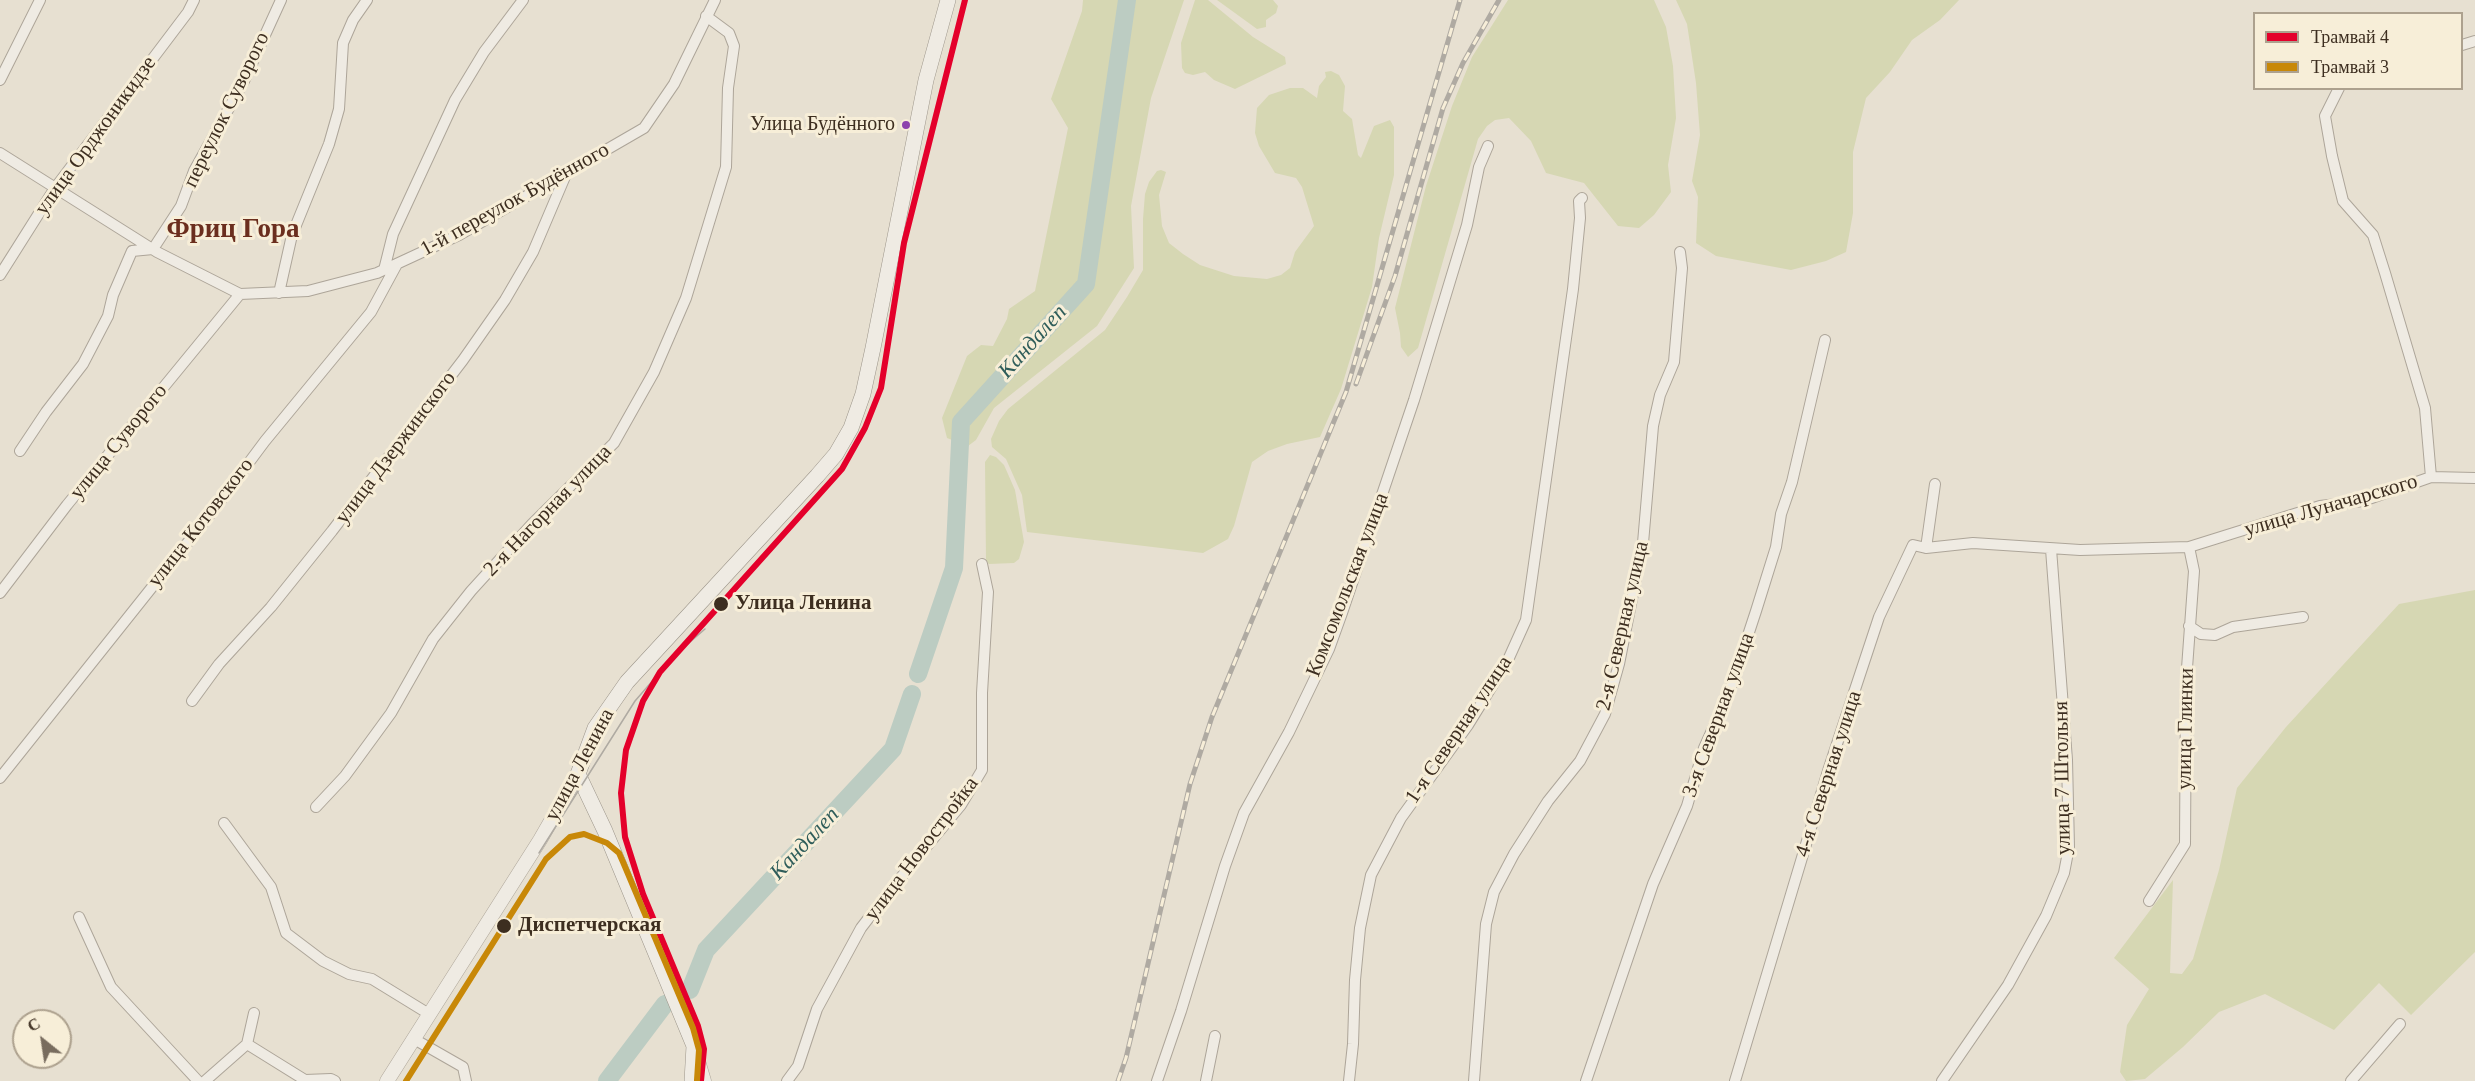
<!DOCTYPE html>
<html>
<head>
<meta charset="utf-8">
<style>
	body { margin:0 }
	#map { position:relative; width:2475px; height:1081px; overflow:hidden; background:#e7e0d1; font-family:Georgia,serif }
	canvas { display:block }
	.legend { position:absolute; left:2253px; top:12px; width:210px; height:78px; box-sizing:border-box; background:#f7eed8; border:2px solid #ada18e; margin:0; padding:8px 10px; list-style:none; font-size:18px; color:#3d2e20 }
	.legend li { display:flex; align-items:center; gap:12px; height:30px }
	.legend b { width:30px; border:2px solid #ada18e }
	.north { position:absolute; left:12px; top:1009px; width:60px; height:60px; box-sizing:border-box; background:#f7eed8; border:2px solid #ada18e; border-radius:50%; rotate:330deg; font-size:16px; font-weight:700; line-height:24px; text-align:center; color:#3d2e20 }
	.north::after { content:''; display:block; margin:auto; width:21px; height:27px; background:#786c5e; clip-path:polygon(50% 0,100% 100%,50% 72%,0 100%) }
</style>
</head>
<body>
<div id="map">
<canvas width="2475" height="1081"></canvas>
<ul class="legend">
<li><b style="height:8px;background:#e4002b"></b>Трамвай 4</li>
<li><b style="height:8px;background:#c88808"></b>Трамвай 3</li>
</ul>
<div class="north">С</div>
</div>
<script>
const ctx = document.querySelector('canvas').getContext('2d');
ctx.lineJoin = 'round';
function fillPath(path, color) { ctx.fillStyle = color; ctx.fill(path, 'evenodd'); }
const poly = rows => new Path2D(rows.map(r => 'M' + r).join(''));
function trace(path, color, width, dash) { ctx.strokeStyle = color; ctx.lineWidth = width; ctx.lineCap = dash ? 'butt' : 'round'; ctx.setLineDash(dash || []); ctx.stroke(path); }
function label(font, color, halo, rows, align = 'center') {
  ctx.font = font + ' Georgia,serif'; ctx.lineWidth = 6; ctx.setLineDash([]); ctx.textBaseline = 'middle'; ctx.strokeStyle = halo; ctx.fillStyle = color; for (const [text, x, y, turn = 0] of rows) {
    ctx.save(); ctx.translate(x, y); ctx.rotate((+turn || 0) * Math.PI / 180); ctx.textAlign = isNaN(turn) ? turn : align; if (halo) ctx.strokeText(text, 0, 0); ctx.fillText(text, 0, 0); ctx.restore();
  }
}
const green = poly([
	[1083,0,1184,0,1151,98,1131,206,1134,268,1097,326,994,408,976,440,968,446,947,438,942,418,967,356,981,345,993,346,1007,319,1009,309,1035,291,1068,128,1051,99,1082,11],
	[1195,0,1208,0,1253,37,1285,57,1286,64,1235,89,1214,80,1205,72,1193,75,1185,73,1182,68,1181,43],
	[1217,0,1273,0,1278,6,1276,13,1266,20,1266,27,1257,29],
	[1508,0,1654,0,1666,27,1673,66,1676,118,1668,165,1671,192,1654,215,1639,228,1618,226,1584,183,1546,173,1531,141,1509,118,1495,120,1487,126,1478,139,1418,348,1408,357,1401,347,1400,333,1395,308,1426,186,1452,106,1472,57],
	[1676,0,1959,0,1940,20,1912,40,1890,72,1866,98,1853,152,1853,213,1846,252,1826,261,1791,270,1716,256,1696,243,1698,197,1692,181,1700,135,1696,83,1687,24],
	[1331,71,1339,75,1345,86,1343,111,1352,119,1358,155,1361,158,1374,126,1390,120,1394,127,1394,175,1379,238,1372,287,1341,389,1320,437,1287,444,1268,451,1252,462,1234,526,1228,539,1203,553,1027,532,1022,495,1006,459,992,447,991,439,999,421,1008,409,1105,330,1127,297,1143,270,1143,219,1145,194,1149,182,1157,171,1161,170,1166,172,1159,195,1162,226,1169,243,1183,254,1200,265,1234,276,1267,279,1281,275,1290,268,1295,252,1314,226,1302,187,1296,178,1275,173,1259,146,1255,133,1257,108,1269,95,1290,88,1303,88,1317,98,1319,86,1326,77,1325,72],
	[990,455,996,457,1004,465,1015,490,1024,542,1019,559,1014,563,989,564,986,561,985,462],
	[2475,590,2475,952,2411,1015,2379,983,2334,1030,2265,994,2219,1012,2183,1047,2145,1079,2126,1081,2120,1072,2127,1025,2149,989,2114,958,2173,880,2170,973,2182,974,2193,959,2219,870,2237,788,2286,727,2399,604]
]);
const river = poly([
	[918,674,954,568,961,422,1086,284,1127,0],
	[690,990,706,950,893,749,912,694],
	[607,1081,665,1004]
]);
const minor = poly([
	[2462,45,2475,41],
	[0,80,40,0],
	[2339,88,2325,116,2332,156,2343,201,2373,235,2385,273,2425,408,2431,477],
	[0,153,157,252,240,294,308,291,377,273,459,235,644,128,674,84,715,0],
	[384,270,393,234,455,100,484,52,523,0],
	[0,275,55,188,188,12,194,0],
	[279,293,292,235,329,144,339,109,343,43,353,20,367,0],
	[20,451,46,412,83,364,108,316,113,295,132,251,153,249,181,206,194,171,244,81,281,0],
	[1926,548,1973,543,2080,550,2189,547,2320,506,2363,501,2431,477,2475,478],
	[0,593,67,505,240,294],
	[2189,626,2201,634,2215,635,2233,627,2303,617],
	[192,701,219,664,271,607,332,531,463,360,505,300,533,252,567,172],
	[0,778,212,512,265,441,371,312,397,264],
	[316,807,345,776,391,713,433,639,471,591,532,524,614,443,654,372,686,298,726,167,728,88,734,46,729,33,706,16],
	[224,823,271,887,286,933,323,961,349,974,372,979,429,1014],
	[2149,901,2185,844,2186,682,2194,571,2189,547],
	[79,917,111,987,198,1081],
	[414,1039,463,1067,466,1081],
	[247,1044,254,1013],
	[205,1081,247,1044,305,1080,331,1079,335,1081],
	[787,1081,798,1066,817,1009,861,928,888,893,961,805,982,770,982,693,988,592,982,564],
	[1157,1081,1181,1011,1225,866,1244,813,1289,732,1329,649,1342,613,1414,400,1467,225,1479,167,1488,146],
	[1206,1081,1215,1036],
	[1349,1081,1353,1044,1355,980,1360,928,1371,875,1401,818,1468,725,1508,660,1526,620,1573,289,1580,218,1579,201,1582,198],
	[1474,1081,1486,924,1494,892,1514,854,1548,801,1580,761,1605,714,1619,664,1643,543,1653,426,1660,395,1674,362,1682,268,1680,252],
	[1586,1081,1653,884,1687,806,1704,748,1729,693,1756,611,1776,547,1781,514,1792,482,1825,340],
	[1735,1081,1828,771,1879,617,1913,545,1926,548,1935,484],
	[1942,1081,2008,985,2046,916,2064,873,2069,847,2067,760,2051,549],
	[2351,1081,2400,1024]
]);
const tertiary = poly([
	[696,1054,704,1081],
	[387,1081,540,840,578,774]
]);
const secondary = poly([
	[692,1081,694,1046,605,831,578,774,595,728,627,682,817,476,836,454,851,428,863,394,873,348,926,80,948,0]
]);
const tram = poly([
	[539,853,635,701,674,656,705,629]
]);
const rail = poly([
	[1356,384,1395,276,1443,108,1463,63,1499,0],
	[1118,1081,1126,1058,1190,784,1212,717,1346,392,1460,0]
]);
const tram1 = poly([
	[701,1081,704,1049,698,1026,643,894,625,837,621,793,626,750,643,701,660,672,842,469,865,428,881,388,904,243,965,0]
]);
const tram2 = poly([
	[406,1081,546,859,570,837,584,834,607,843,619,853,623,862,693,1028,699,1050,697,1080]
]);
const markers = [
	[906,125,5,"#8e44ad"],
	[721,604,8,"#3d2e20"],
	[504,926,8,"#3d2e20"]
];
const busNames = [
	["Улица Будённого",895,125]
];
const streetNames = [
	["переулок Суворого",227,110,-64],
	["улица Орджоникидзе",96,136,-54],
	["1-й переулок Будённого",515,200,-29],
	["улица Суворого",119,442,-51],
	["улица Дзержинского",396,448,-53],
	["улица Луначарского",2331,506,-16],
	["2-я Нагорная улица",548,511,-46],
	["улица Котовского",201,523,-52],
	["Комсомольская улица",1348,585,-69],
	["2-я Северная улица",1623,626,-77],
	["3-я Северная улица",1719,715,-70],
	["улица Глинки",2186,729,-89],
	["1-я Северная улица",1459,730,-56],
	["улица Ленина",580,765,-62],
	["4-я Северная улица",1829,774,-72],
	["улица 7 Штольня",2063,778,-91],
	["улица Новостройка",922,849,-53]
];
const stopNames = [
	["Улица Ленина",735,604],
	["Диспетчерская",518,926]
];
const waterNames = [
	["Кандалеп",1033,342,-48],
	["Кандалеп",805,844,-47]
];
const districtNames = [
	["Фриц Гора",233,230]
];
fillPath(green, '#d6d7b3');
trace(river, '#bcccc2', 18);
trace(minor, '#ada599', 12);
trace(tertiary, '#ada599', 15);
trace(secondary, '#9c958a', 16);
trace(minor, '#efebe3', 10);
trace(tertiary, '#efebe3', 14);
trace(secondary, '#efebe3', 15);
trace(tram, '#afaaa2', 1.5);
trace(rail, '#afaaa2', 5);
trace(rail, '#f7eed8', 3, [9]);
trace(tram1, '#e4002b', 6);
trace(tram2, '#c88808', 6);
for (const [x, y, r, color] of markers) { const dot = new Path2D(); dot.arc(x, y, r, 0, 2 * Math.PI); ctx.fillStyle = color; ctx.fill(dot); trace(dot, '#f7eed8', 2); }
label('20px', '#3d2e20', '#f7eed8', busNames, 'right');
label('21px', '#3d2e20', '#f7eed8', streetNames);
label('bold 21px', '#3d2e20', '#f7eed8', stopNames, 'left');
label('italic 22px', '#2f5d5a', '#f7eed8', waterNames);
label('bold 27px', '#6b2e1e', '#f7eed8', districtNames);
</script>
</body>
</html>
